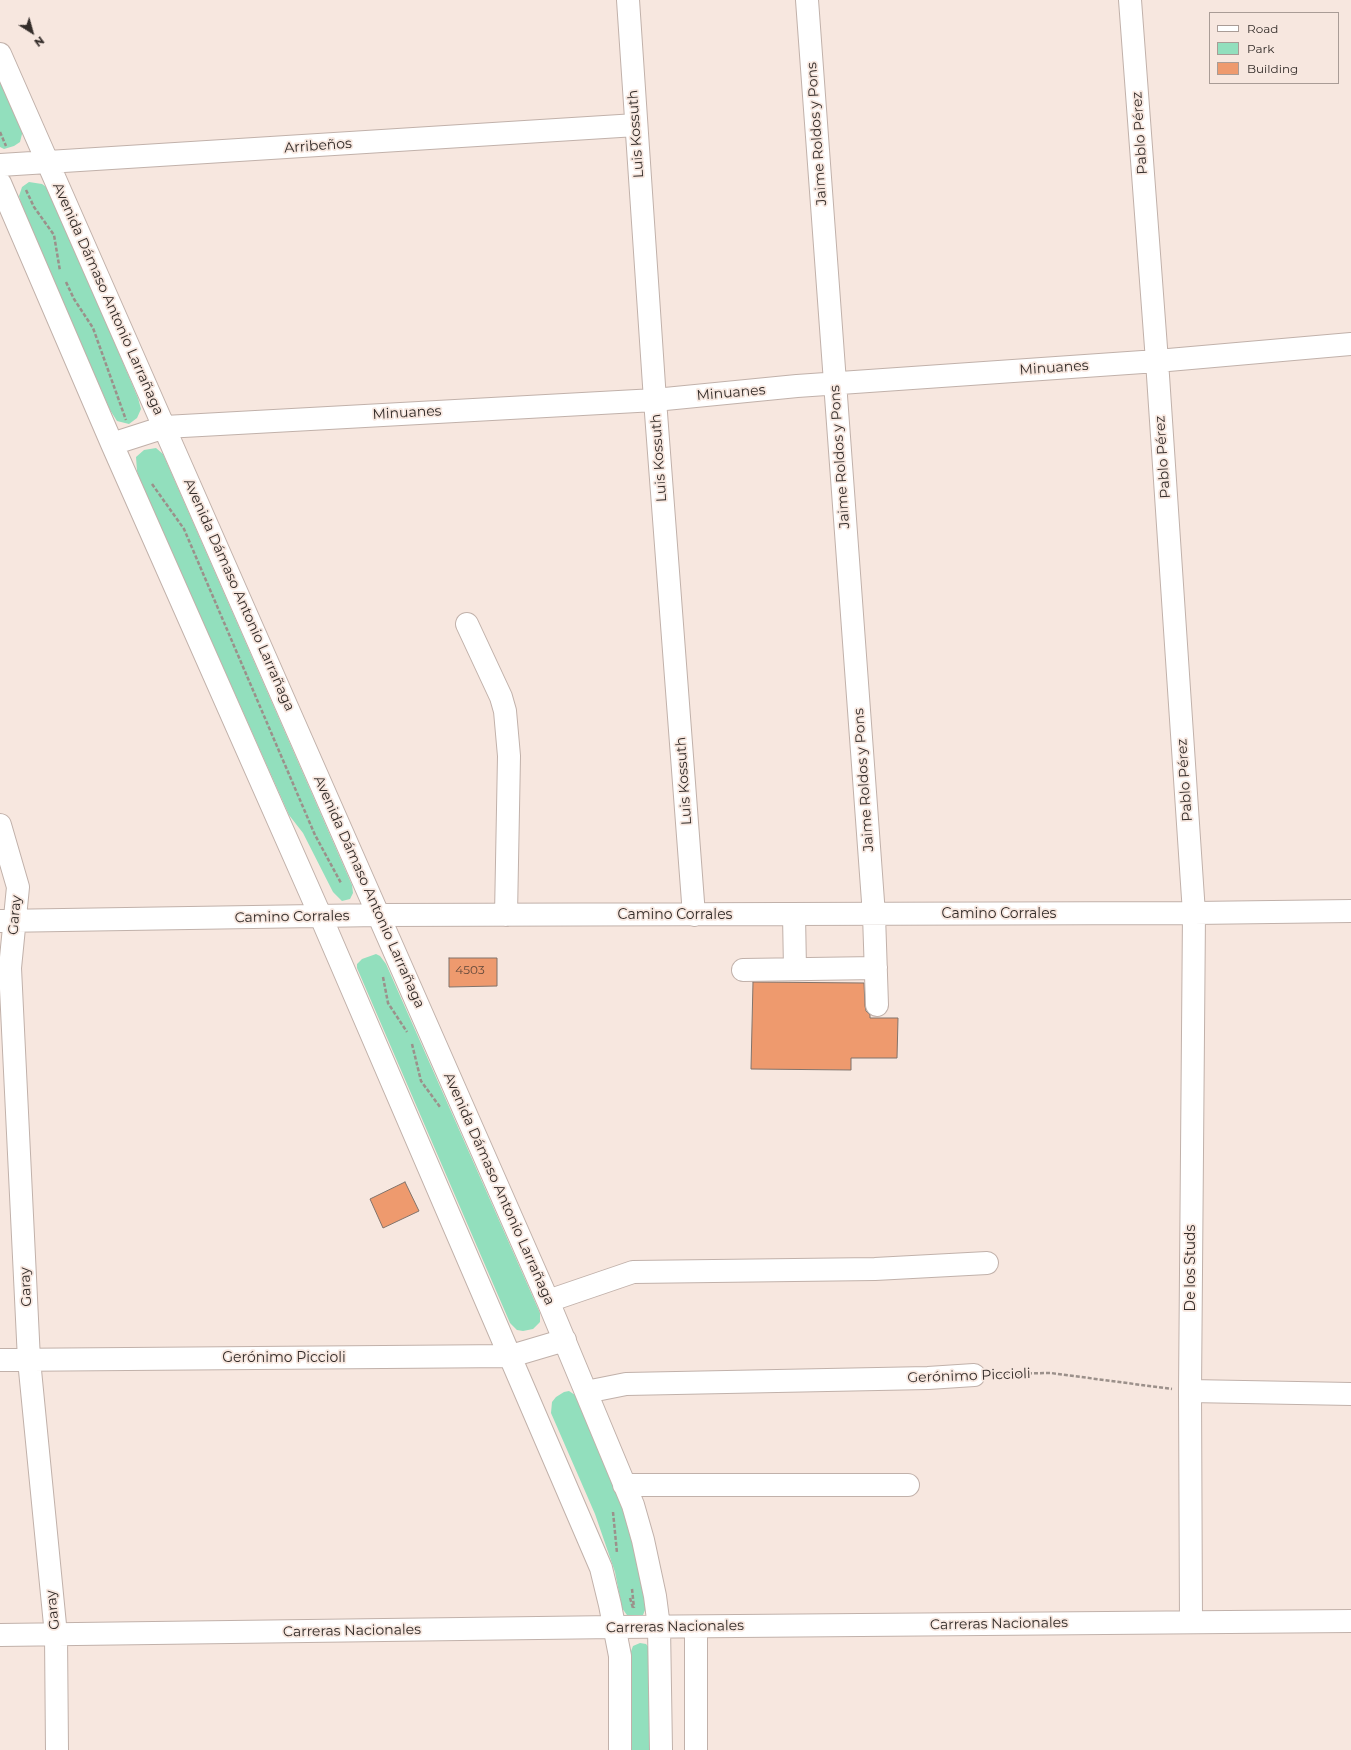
<!DOCTYPE html>
<html>
<head>
<meta charset="utf-8">
<style>
	body { margin:0 }
	#map { position:relative; width:1351px; height:1750px; overflow:hidden; background:#f7e7df; font-family:Montserrat,sans-serif }
	canvas { display:block }
	.legend { position:absolute; left:1209px; top:12px; width:130px; height:72px; box-sizing:border-box; background:#f7e7df; border:1px solid #a99c96; margin:0; padding:5px 7px; list-style:none; font-size:12px; color:#332c29 }
	.legend li { display:flex; align-items:center; gap:8px; height:20px }
	.legend b { width:20px; border:1px solid #a99c96 }
	.north { position:absolute; left:12px; top:12px; width:40px; height:40px; -webkit-text-stroke:3px #f7e7df; paint-order:stroke; rotate:143deg; font-size:11px; font-weight:700; line-height:16px; text-align:center; color:#332c29 }
	.north::after { content:''; display:block; margin:auto; width:14px; height:18px; background:#332c29; clip-path:polygon(50% 0,100% 100%,50% 72%,0 100%) }
</style>
</head>
<body>
<div id="map">
<canvas width="1351" height="1750"></canvas>
<ul class="legend">
<li><b style="height:5px;background:#fff"></b>Road</li>
<li><b style="height:11px;background:#92dfbd"></b>Park</li>
<li><b style="height:11px;background:#ee9a6e"></b>Building</li>
</ul>
<div class="north">N</div>
</div>
<script>
const ctx = document.querySelector('canvas').getContext('2d');
ctx.lineJoin = 'round';
function fillPath(path, color) { ctx.fillStyle = color; ctx.fill(path, 'evenodd'); }
const poly = rows => new Path2D(rows.map(r => 'M' + r).join(''));
function trace(path, color, width, dash) { ctx.strokeStyle = color; ctx.lineWidth = width; ctx.lineCap = dash ? 'butt' : 'round'; ctx.setLineDash(dash || []); ctx.stroke(path); }
function label(font, color, halo, rows, align = 'center') {
  ctx.font = font + ' Montserrat,sans-serif'; ctx.lineWidth = 3.5; ctx.setLineDash([]); ctx.textBaseline = 'middle'; ctx.strokeStyle = halo; ctx.fillStyle = color; for (const [text, x, y, turn = 0] of rows) {
    ctx.save(); ctx.translate(x, y); ctx.rotate((+turn || 0) * Math.PI / 180); ctx.textAlign = isNaN(turn) ? turn : align; if (halo) ctx.strokeText(text, 0, 0); ctx.fillText(text, 0, 0); ctx.restore();
  }
}
const green = poly([
	[0,75,23,130,20,142,14,146,4,149,0,147],
	[29,182,42,184,49,189,138,398,141,409,137,418,129,424,117,421,110,410,23,211,19,196,22,187],
	[156,448,163,454,352,885,353,893,350,899,342,901,333,892,303,833,289,815,140,481,137,471,136,457,144,450],
	[376,954,380,956,386,964,540,1313,540,1322,533,1329,523,1331,517,1330,510,1323,357,968,357,964,362,959],
	[569,1391,575,1395,616,1483,637,1557,647,1605,643,1615,637,1620,629,1618,622,1608,615,1572,595,1514,551,1413,552,1402,556,1397,564,1392],
	[640,1643,646,1644,650,1649,652,1750,631,1750,630,1654,633,1646]
]);
const building = poly([
	[449,958,497,958,497,986,449,987,449,958],
	[753,982,864,983,865,1006,866,1011,870,1015,870,1018,898,1018,897,1058,851,1058,851,1070,751,1069,753,982],
	[405,1182,419,1211,383,1228,370,1199,405,1182]
]);
const path = poly([
	[0,132,6,146],
	[26,190,34,207,54,235,60,271],
	[66,282,74,299,93,328,126,420],
	[152,484,184,529,315,835,341,883],
	[383,977,388,1003,407,1032],
	[412,1044,421,1081,440,1107],
	[992,1374,1051,1373,1172,1389],
	[613,1512,617,1553],
	[632,1589,634,1608],
	[630,1598,633,1608]
]);
const minor = poly([
	[628,0,655,400,694,915],
	[807,0,874,915,877,1005],
	[1130,0,1157,361,1194,913,1190,1391,1191,1622],
	[0,54,548,1301,633,1505,643,1540,655,1596,659,1627,661,1750],
	[0,165,636,125],
	[0,183,112,444,321,917,601,1568,610,1605,620,1656,620,1750],
	[112,444,165,427,655,400,797,386,1157,361,1351,344],
	[467,624,501,697,505,711,509,756,506,915],
	[0,825,18,887,10,968,29,1360,56,1635,57,1750],
	[794,915,795,969],
	[0,921,379,915,1194,913,1351,911],
	[743,970,876,968],
	[548,1301,633,1272,875,1269,987,1263],
	[0,1360,511,1356,565,1340],
	[1190,1391,1351,1394],
	[586,1392,626,1384,928,1378,974,1375],
	[624,1485,908,1485],
	[696,1627,696,1750],
	[0,1635,615,1627,1351,1621]
]);
const numberNames = [
	["4503",470,970]
];
const streetNames = [
	["Pablo Pérez",1140,133,-94],
	["Luis Kossuth",636,134,-94],
	["Jaime Roldos y Pons",817,134,-94],
	["Arribeños",318,146,-4],
	["Avenida Dámaso Antonio Larrañaga",108,299,66],
	["Minuanes",1054,368,-4],
	["Minuanes",731,393,-5],
	["Minuanes",407,413,-3],
	["Jaime Roldos y Pons",840,457,-94],
	["Pablo Pérez",1163,457,-94],
	["Luis Kossuth",659,458,-94],
	["Avenida Dámaso Antonio Larrañaga",239,595,66],
	["Jaime Roldos y Pons",864,780,-94],
	["Pablo Pérez",1185,780,-94],
	["Luis Kossuth",684,781,-94],
	["Avenida Dámaso Antonio Larrañaga",369,892,66],
	["Camino Corrales",999,914],
	["Garay",15,915,-85],
	["Camino Corrales",675,915],
	["Camino Corrales",292,917,-1],
	["Avenida Dámaso Antonio Larrañaga",499,1189,66],
	["De los Studs",1191,1268,-90],
	["Garay",26,1287,-93],
	["Gerónimo Piccioli",284,1358],
	["Gerónimo Piccioli",969,1376,-2],
	["Garay",53,1610,-96],
	["Carreras Nacionales",999,1624,-1],
	["Carreras Nacionales",675,1627,-1],
	["Carreras Nacionales",352,1631,-1]
];
fillPath(green, '#92dfbd');
fillPath(building, '#ee9a6e');
trace(building, '#81736b', 1);
trace(minor, '#c1b1aa', 24);
trace(path, '#9b908a', 2.5, [4, 2]);
trace(minor, '#fff', 22);
label('12px', '#62483a', null, numberNames);
label('14px', '#332c29', '#f7e7df', streetNames);
</script>
</body>
</html>
